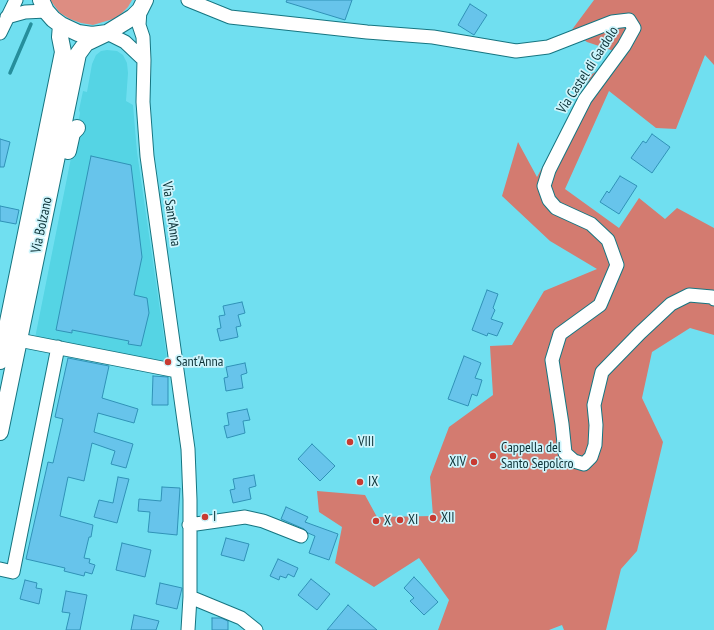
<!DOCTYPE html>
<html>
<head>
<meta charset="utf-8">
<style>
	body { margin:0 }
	canvas { display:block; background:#70dff0 }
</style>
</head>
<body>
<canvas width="714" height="630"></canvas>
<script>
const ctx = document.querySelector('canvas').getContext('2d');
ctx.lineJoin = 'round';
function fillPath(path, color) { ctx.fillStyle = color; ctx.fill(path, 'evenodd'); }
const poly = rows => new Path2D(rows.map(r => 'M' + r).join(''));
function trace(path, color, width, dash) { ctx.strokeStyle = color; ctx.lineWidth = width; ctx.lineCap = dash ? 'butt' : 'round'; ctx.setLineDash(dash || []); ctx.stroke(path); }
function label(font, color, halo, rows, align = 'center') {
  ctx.font = font + ' "PT Sans Narrow",sans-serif'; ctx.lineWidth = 3.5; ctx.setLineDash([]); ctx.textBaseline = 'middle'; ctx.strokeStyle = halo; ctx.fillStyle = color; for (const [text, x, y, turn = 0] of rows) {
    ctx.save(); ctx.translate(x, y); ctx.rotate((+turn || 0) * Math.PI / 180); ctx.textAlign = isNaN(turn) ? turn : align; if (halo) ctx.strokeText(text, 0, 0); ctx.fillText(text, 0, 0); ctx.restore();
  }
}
const built = poly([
	[107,50,117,51,123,55,127,63,128,73,126,101,133,105,137,152,168,365,35,338,80,113,79,110,83,91,87,92,92,64,96,55,101,51]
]);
const green = poly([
	[50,0,132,0,128,7,121,14,113,19,93,25,81,23,70,19,60,13]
]);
const forest = poly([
	[594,0,714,0,714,65,705,55,676,129,656,128,609,91,565,189,619,228,639,198,665,219,677,208,714,228,714,335,690,328,652,352,642,398,663,442,637,551,621,569,606,630,564,630,562,625,549,630,438,630,449,600,419,558,374,587,335,563,342,527,319,512,317,491,365,495,377,517,433,516,430,477,449,427,493,395,490,346,512,345,544,291,597,269,550,241,502,196,518,142,537,177,592,74,626,55,587,42,571,31]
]);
const stream = poly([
	[10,73,31,24]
]);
const building = poly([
	[287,0,352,0,345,20,286,2,287,0],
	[470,4,487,15,474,35,458,25,470,4],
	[652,134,670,147,652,173,631,158,643,141,646,143,652,134],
	[0,139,10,142,4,167,0,167,0,139],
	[91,156,131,165,142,257,134,295,147,298,149,313,141,346,128,344,129,341,72,330,72,333,56,330,91,156],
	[620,176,637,186,619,214,600,202,607,191,609,193,620,176],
	[0,206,19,210,16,224,0,221,0,206],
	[487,290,498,294,493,308,495,310,491,319,503,323,497,336,488,333,487,336,472,330,487,290],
	[242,302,245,313,238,315,241,326,236,327,238,337,220,341,217,329,221,328,219,316,225,315,223,306,242,302],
	[464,356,481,363,475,378,482,380,477,396,472,394,468,406,448,399,464,356],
	[68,358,109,366,102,398,138,409,134,423,98,413,94,432,133,444,126,468,111,464,115,451,92,443,84,481,68,477,60,516,93,525,91,537,89,537,84,558,90,559,89,563,95,565,92,574,85,572,84,576,64,571,65,568,26,559,48,462,53,463,63,419,55,417,68,358],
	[245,363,247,373,241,375,243,388,226,391,224,378,228,377,226,367,245,363],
	[153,376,168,377,168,405,152,405,153,376],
	[247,409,250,420,243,421,245,433,227,438,224,426,229,425,227,413,247,409],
	[312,444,335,466,320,481,298,459,312,444],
	[254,475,256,486,249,488,251,499,233,503,230,490,235,489,233,479,254,475],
	[118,477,129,479,117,523,94,517,99,500,113,503,118,477],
	[162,487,180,488,177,535,148,532,150,512,138,511,139,499,161,501,162,487],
	[286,507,308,517,305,522,338,534,329,560,309,553,315,536,308,533,304,529,281,519,286,507],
	[226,538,249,544,244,561,221,555,226,538],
	[122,543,151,550,145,577,116,570,122,543],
	[278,559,298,568,294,577,288,574,286,578,280,576,279,580,270,576,278,559],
	[414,577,438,602,424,615,410,601,414,598,404,588,414,577],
	[311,579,330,594,317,610,298,595,311,579],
	[25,580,37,583,36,588,42,589,39,604,20,599,25,580],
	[160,583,182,588,177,609,156,604,160,583],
	[66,591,87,595,80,630,66,630,70,613,62,612,66,591],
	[348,605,377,630,327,630,348,605],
	[134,615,159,621,156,630,131,630,134,615],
	[212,618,221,618,228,621,228,630,212,630,212,618]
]);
const minor = poly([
	[188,0,230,17,367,32,433,37,516,51,548,47,612,22,629,20,634,28,624,46,585,99,549,170,544,186,549,200,556,208,591,224,608,240,617,265,600,305,560,334,552,360,562,424,565,453,574,461,584,464,591,457,595,445,596,425,594,405,602,372,640,333,671,304,689,295,712,297,714,299],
	[140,10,139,25,143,37,144,60,143,102,147,156,188,449,190,500,190,597,188,630],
	[7,17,25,12,46,11],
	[0,33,16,0],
	[107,33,125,42,144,60],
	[19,340,177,371],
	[189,525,245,517,263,521,301,536],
	[0,569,13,572,58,347],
	[190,597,241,618,256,630]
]);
const major = poly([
	[41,0,46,11,53,19,61,25,78,33,92,35,107,33,133,17,140,10,145,0],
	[68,151,72,133,77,128],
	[0,361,63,52,60,37,61,25],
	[0,432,78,54,86,43,107,33]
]);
const markers = [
	[168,362,4,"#c83b32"],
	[350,442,4,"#c83b32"],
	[493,456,4,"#c83b32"],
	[474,462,4,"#c83b32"],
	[360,482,4,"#c83b32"],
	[205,517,4,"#c83b32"],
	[433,518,4,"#c83b32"],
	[400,520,4,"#c83b32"],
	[376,521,4,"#c83b32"]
];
const streetNames = [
	["Via Castel di Gardolo",588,70,-57],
	["Via Sant'Anna",171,214,82],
	["Via Bolzano",42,225,-78]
];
const poiNames = [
	["Sant'Anna",176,362],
	["VIII",358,442],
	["Cappella del",501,448],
	["Santo Sepolcro",501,464],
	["XIV",466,462,"right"],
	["IX",368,482],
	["I",213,517],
	["XII",441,518],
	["XI",408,520],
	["X",384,521]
];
fillPath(built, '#55d4e4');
fillPath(green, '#dd8d82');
fillPath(forest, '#d37b70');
trace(stream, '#268e9c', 3.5);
fillPath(building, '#67c4eb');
trace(building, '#3092b7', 1);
trace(minor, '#167581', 15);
trace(major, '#167581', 18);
trace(minor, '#fff', 13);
trace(major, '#fff', 16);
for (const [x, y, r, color] of markers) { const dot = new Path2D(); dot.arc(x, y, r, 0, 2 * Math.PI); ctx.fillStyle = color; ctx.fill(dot); trace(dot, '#cef5fc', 1.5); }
label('14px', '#0c3136', '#cef5fc', streetNames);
label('14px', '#0c3136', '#cef5fc', poiNames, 'left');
</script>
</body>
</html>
